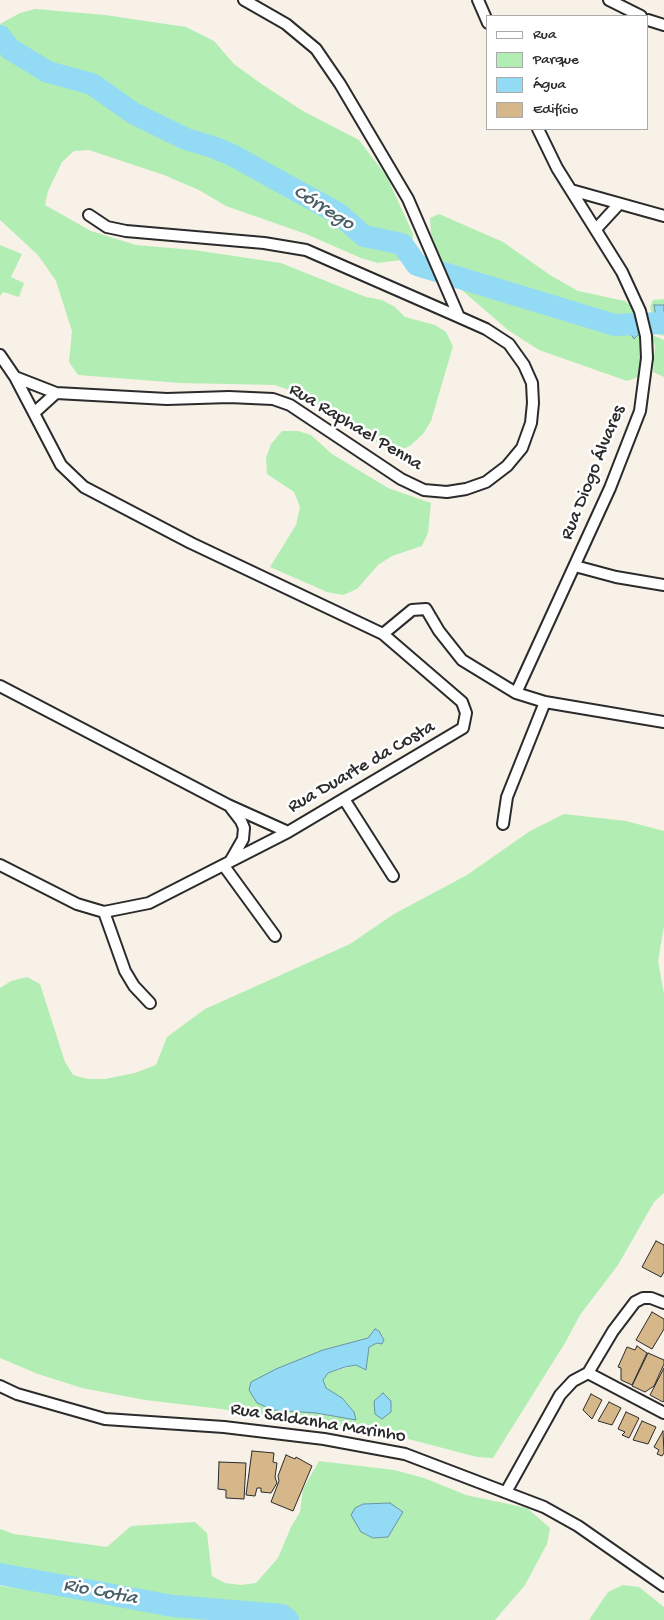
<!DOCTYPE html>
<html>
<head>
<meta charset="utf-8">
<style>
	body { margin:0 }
	#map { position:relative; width:664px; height:1620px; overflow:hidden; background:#f7f1e7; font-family:"Gochi Hand",sans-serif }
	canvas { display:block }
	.legend { position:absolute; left:486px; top:15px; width:162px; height:115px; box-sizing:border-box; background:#fff; border:1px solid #aaa; margin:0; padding:6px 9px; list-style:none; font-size:15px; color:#2b2b2b }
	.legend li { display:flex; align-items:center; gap:10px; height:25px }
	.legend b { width:25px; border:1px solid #aaa }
</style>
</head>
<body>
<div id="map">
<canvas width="664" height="1620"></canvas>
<ul class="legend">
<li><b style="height:6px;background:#fff"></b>Rua</li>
<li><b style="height:14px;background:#b2eeb4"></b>Parque</li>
<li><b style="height:14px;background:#93daf5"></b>Água</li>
<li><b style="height:14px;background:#d5b789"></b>Edifício</li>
</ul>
</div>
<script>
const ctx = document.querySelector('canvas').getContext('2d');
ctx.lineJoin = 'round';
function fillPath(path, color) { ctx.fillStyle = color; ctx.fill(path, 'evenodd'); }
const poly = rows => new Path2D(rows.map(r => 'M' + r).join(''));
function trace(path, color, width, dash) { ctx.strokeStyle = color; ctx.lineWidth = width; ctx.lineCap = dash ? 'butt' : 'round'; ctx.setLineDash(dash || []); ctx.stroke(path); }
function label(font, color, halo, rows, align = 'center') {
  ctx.font = font + ' "Gochi Hand",sans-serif'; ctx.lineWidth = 5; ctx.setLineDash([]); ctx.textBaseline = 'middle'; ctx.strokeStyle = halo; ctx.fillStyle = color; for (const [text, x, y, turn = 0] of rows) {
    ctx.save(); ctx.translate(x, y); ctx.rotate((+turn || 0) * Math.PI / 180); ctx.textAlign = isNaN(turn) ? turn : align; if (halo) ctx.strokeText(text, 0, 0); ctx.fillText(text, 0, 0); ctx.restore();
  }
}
const green = poly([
	[35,9,105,15,186,27,214,41,234,64,260,83,303,111,359,140,387,177,413,234,412,249,402,260,378,263,361,258,306,234,226,206,199,190,164,175,89,150,74,151,62,162,48,191,45,205,91,231,136,245,194,250,281,263,366,297,382,300,395,307,405,317,435,325,446,332,453,346,431,421,423,434,411,445,398,452,369,438,344,419,303,395,275,385,180,383,78,375,69,362,72,331,56,281,38,255,0,220,0,24,20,13],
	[439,214,503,242,550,275,578,291,625,301,633,308,642,346,644,361,641,376,627,381,539,350,508,330,449,279,431,234,430,218],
	[627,315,633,321,638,335,617,335,601,326,604,320,613,321],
	[0,245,22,254,11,277,24,283,19,297,3,292,0,296],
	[664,299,664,305,655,305,658,331,664,333,664,336,657,334,655,329,650,307,653,300],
	[650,334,664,340,664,377,653,372,655,346],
	[282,431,298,431,311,435,332,454,388,488,431,503,428,533,422,546,392,556,378,565,357,589,343,595,327,592,270,567,296,525,300,507,294,492,267,474,266,458,271,444],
	[564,814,626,821,664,831,664,926,658,961,664,994,664,1193,654,1202,618,1265,580,1315,565,1343,493,1458,477,1457,393,1435,221,1409,145,1400,82,1388,38,1374,0,1358,0,988,11,981,27,977,40,984,65,1062,73,1075,88,1079,105,1079,135,1073,156,1065,167,1037,205,1009,350,944,394,914,467,875,530,831],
	[382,1335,384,1340,369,1347,356,1365,328,1373,323,1380,326,1388,342,1398,354,1412,356,1420,316,1413,304,1358,323,1350],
	[319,1461,394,1470,424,1478,466,1495,527,1508,550,1528,547,1544,525,1585,495,1620,299,1620,290,1614,268,1606,207,1599,175,1599,129,1593,51,1579,19,1568,0,1567,0,1529,14,1534,107,1547,131,1526,195,1522,207,1533,212,1576,225,1583,241,1585,256,1583,278,1558,291,1527,300,1512,303,1489],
	[390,1503,388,1537,373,1538,361,1532,355,1508,363,1504],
	[623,1585,639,1587,664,1607,664,1620,589,1620,608,1592],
	[0,1586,140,1604,228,1620,0,1620]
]);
const water = poly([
	[654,305,664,305,664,333,658,331,654,305],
	[627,315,630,318,633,316,638,335,634,339,631,334,617,335,601,326,603,320,613,321,627,315],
	[375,1329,379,1331,384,1340,382,1344,377,1343,369,1347,366,1370,356,1365,345,1367,328,1373,323,1380,326,1388,342,1398,354,1412,356,1420,316,1413,273,1410,257,1403,249,1390,251,1382,276,1369,323,1350,368,1338,375,1329],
	[383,1393,391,1401,391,1412,382,1419,375,1414,374,1401,383,1393],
	[390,1503,403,1512,388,1537,373,1538,361,1532,351,1515,355,1508,363,1504,390,1503]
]);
const river = poly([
	[0,36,10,49,48,72,92,84,133,113,186,139,213,147,232,155,339,214,364,236,402,244,417,265,615,325,664,323],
	[0,1574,173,1606,282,1615,288,1620]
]);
const building = poly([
	[656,1241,664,1245,664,1272,661,1277,642,1267,656,1241],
	[652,1312,664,1319,664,1329,652,1349,636,1340,652,1312],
	[637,1346,647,1353,632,1385,621,1380,621,1368,618,1367,627,1347,635,1350,637,1346],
	[648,1353,664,1360,664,1364,654,1386,645,1392,632,1386,648,1353],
	[664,1368,664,1401,663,1402,650,1395,664,1368],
	[591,1394,602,1400,592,1419,583,1410,591,1394],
	[609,1402,621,1408,612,1425,598,1421,609,1402],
	[626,1412,639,1418,629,1438,622,1435,625,1432,618,1429,626,1412],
	[642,1421,656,1427,648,1444,633,1440,642,1421],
	[663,1431,664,1453,662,1456,657,1454,659,1450,654,1447,663,1431],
	[252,1451,274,1453,273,1462,277,1463,275,1477,277,1483,271,1493,261,1492,261,1488,257,1488,255,1496,246,1495,252,1451],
	[286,1455,295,1459,296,1457,312,1466,293,1511,271,1502,279,1481,278,1476,286,1455],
	[219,1462,246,1463,244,1499,226,1498,226,1490,218,1489,219,1462]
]);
const minor = poly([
	[478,0,488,23],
	[609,0,641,16],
	[648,20,664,25],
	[538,129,557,168,622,272,640,311,646,336,647,358,640,411,610,488,516,693,545,702,664,722],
	[571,190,664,216],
	[89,215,107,227,126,231,264,243,306,250,459,317],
	[596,229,619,204],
	[0,355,15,377,61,465,84,487,191,543,383,634,412,610,426,609,439,631,462,660,516,693],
	[15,377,56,393,167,399,229,397,273,399,290,405,401,479,424,490,447,492,466,489,486,482,507,466,522,448,531,423,533,403,532,383,524,365,509,344,486,329,459,317,408,199,340,84,316,49,286,24,244,0],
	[34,413,56,393],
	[575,566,616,577,664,585],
	[0,686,228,805,288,832,463,728,466,713,462,702,383,634],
	[344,799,393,876],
	[231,808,241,821,244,828,243,839,231,860],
	[503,824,507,797,545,702],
	[0,865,77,904,104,912,149,903,288,832],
	[224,866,275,936],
	[104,912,125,971,134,986,150,1003],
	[588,1373,664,1413],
	[0,1386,17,1394,105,1419,224,1427,324,1439,405,1454,544,1507,578,1526,664,1586],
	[506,1492,560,1395,573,1381,588,1373,613,1331,635,1302,643,1298,651,1298,664,1303]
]);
const streetNames = [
	["Rua Raphael Penna",355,428,31],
	["Rua Diogo Álvares",594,473,-68],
	["Rua Duarte da Costa",362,768,-30],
	["Rua Saldanha Marinho",318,1424,9]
];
const waterNames = [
	["Córrego",323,209,32],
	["Rio Cotia",100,1593,11]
];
fillPath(green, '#b2eeb4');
fillPath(water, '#93daf5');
trace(water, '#6994a4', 1);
trace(river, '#93daf5', 22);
fillPath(building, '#d5b789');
trace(building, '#2b2b2b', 1);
trace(minor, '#2b2b2b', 14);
trace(minor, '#fff', 10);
label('19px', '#2b2b2b', '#fff', streetNames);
label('italic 20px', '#4a6068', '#fff', waterNames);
</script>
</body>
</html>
